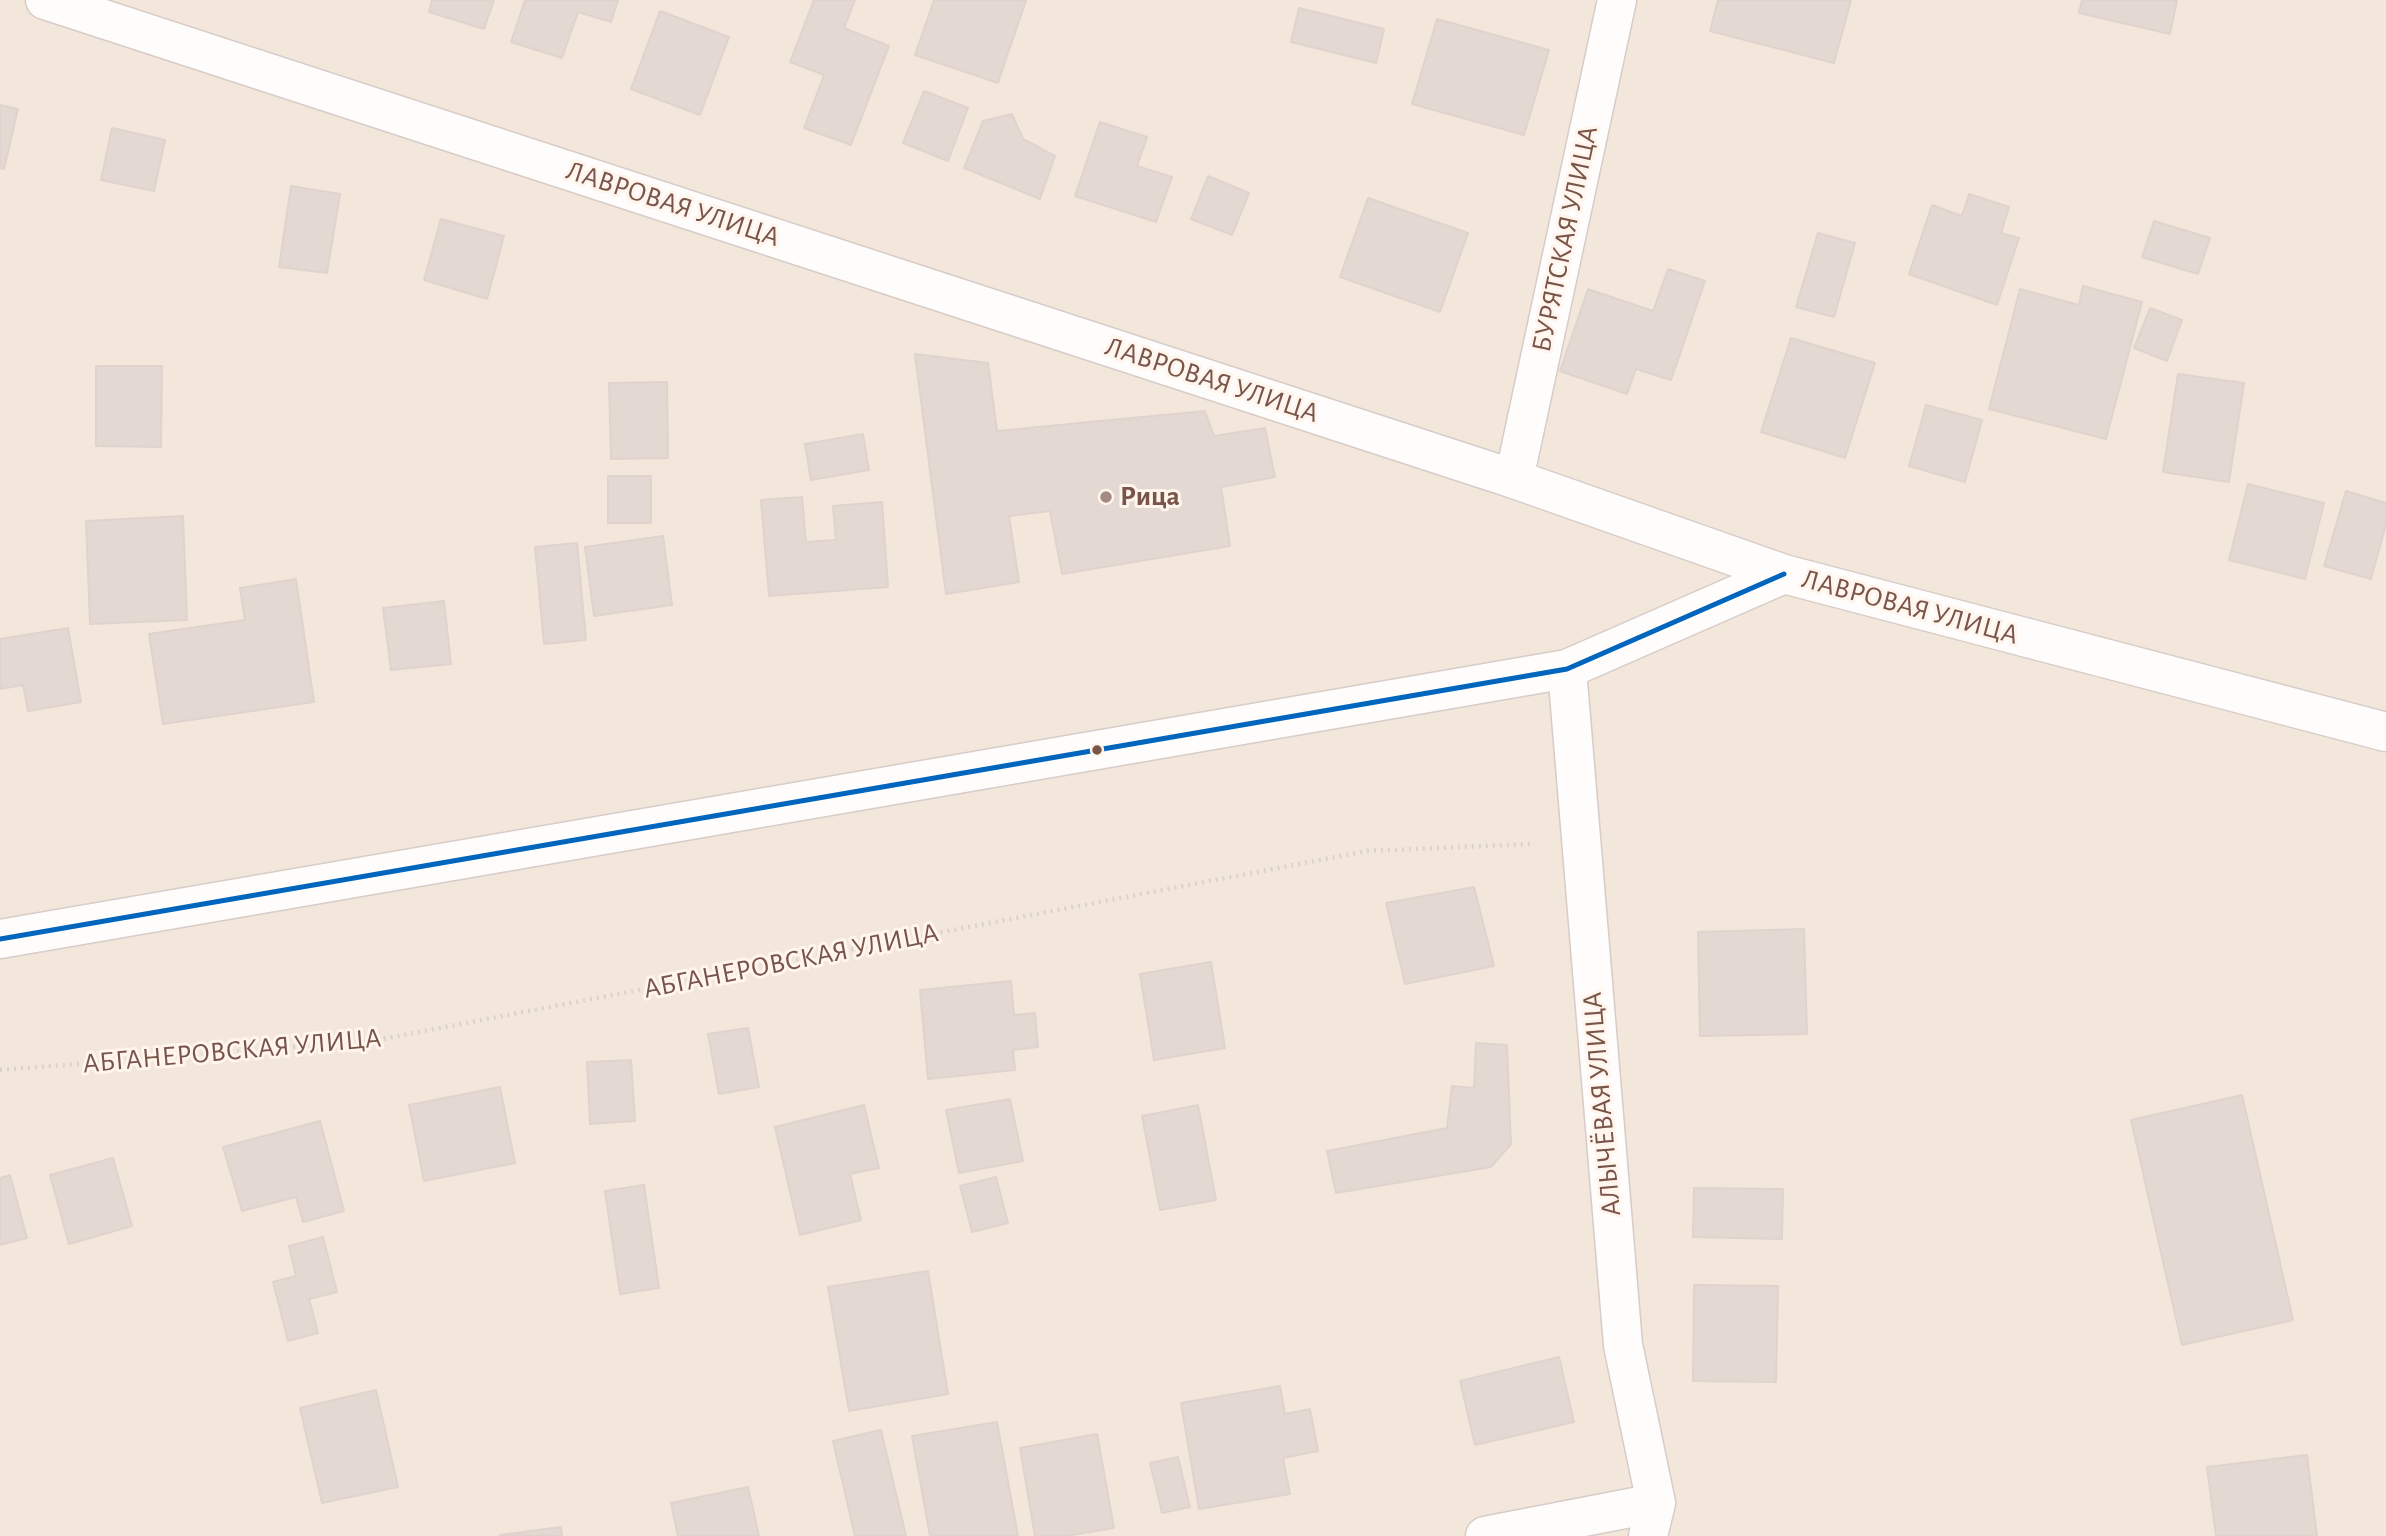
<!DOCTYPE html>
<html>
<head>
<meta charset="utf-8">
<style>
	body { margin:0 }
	canvas { display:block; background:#f7f1eb }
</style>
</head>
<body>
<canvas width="2386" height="1536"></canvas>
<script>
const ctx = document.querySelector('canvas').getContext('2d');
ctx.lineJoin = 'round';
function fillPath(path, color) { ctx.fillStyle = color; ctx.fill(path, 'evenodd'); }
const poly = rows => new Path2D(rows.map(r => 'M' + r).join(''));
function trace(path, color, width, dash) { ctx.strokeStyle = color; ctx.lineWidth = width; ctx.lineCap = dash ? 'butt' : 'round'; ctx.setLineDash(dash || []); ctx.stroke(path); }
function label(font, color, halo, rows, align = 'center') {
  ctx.font = font + ' "Alegreya Sans",sans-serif'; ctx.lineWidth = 6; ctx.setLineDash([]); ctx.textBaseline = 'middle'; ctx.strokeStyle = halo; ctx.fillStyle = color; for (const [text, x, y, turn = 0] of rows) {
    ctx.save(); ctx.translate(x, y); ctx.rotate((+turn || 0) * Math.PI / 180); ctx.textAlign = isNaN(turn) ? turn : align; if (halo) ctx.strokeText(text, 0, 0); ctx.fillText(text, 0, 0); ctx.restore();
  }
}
const residential = poly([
	[0,0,2386,0,2386,1536,0,1536]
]);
const building = poly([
	[432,0,494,0,484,29,429,12,432,0],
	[525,0,618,0,611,22,578,12,562,58,511,42,525,0],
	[814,0,855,0,844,28,889,46,851,145,804,128,824,75,790,62,814,0],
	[934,0,1026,0,998,83,915,55,934,0],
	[1718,0,1851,0,1834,63,1710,31,1718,0],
	[2082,0,2172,0,2177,1,2170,34,2079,13,2082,0],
	[1299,8,1384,29,1376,63,1291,42,1299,8],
	[660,11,729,37,700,115,631,89,660,11],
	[1437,19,1549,50,1524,135,1412,104,1437,19],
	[924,91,968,108,948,161,903,143,924,91],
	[0,105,18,109,4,169,0,168,0,105],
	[1012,114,1023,139,1055,156,1040,199,964,168,983,121,1012,114],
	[1100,122,1147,137,1137,166,1172,177,1156,222,1075,196,1100,122],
	[112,128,165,140,154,191,101,180,112,128],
	[1208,176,1249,193,1232,235,1191,219,1208,176],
	[291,186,340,194,327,273,279,267,291,186],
	[1969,194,2009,207,2001,233,2019,238,1997,305,1909,274,1932,205,1962,216,1969,194],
	[1368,198,1468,233,1440,312,1340,277,1368,198],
	[441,219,504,236,487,299,424,280,441,219],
	[2154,221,2210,238,2198,274,2142,257,2154,221],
	[1818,233,1855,243,1834,317,1796,307,1818,233],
	[1668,269,1705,281,1671,380,1636,369,1627,394,1560,371,1588,289,1653,311,1668,269],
	[2083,286,2142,302,2106,439,1989,409,2020,289,2079,305,2083,286],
	[2150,308,2182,320,2167,361,2134,348,2150,308],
	[1791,338,1875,363,1845,458,1761,432,1791,338],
	[915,354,988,363,997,431,1205,411,1214,436,1265,428,1275,477,1221,487,1230,546,1062,574,1050,511,1009,516,1019,582,946,594,915,354],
	[96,366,162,366,161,447,96,446,96,366],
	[2178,374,2244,383,2229,482,2163,472,2178,374],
	[667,382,668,458,611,459,609,383,667,382],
	[1926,405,1982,420,1965,482,1909,466,1926,405],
	[863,434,869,470,811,480,805,444,863,434],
	[608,476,651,476,651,523,608,523,608,476],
	[2248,484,2324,503,2305,579,2229,560,2248,484],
	[2346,491,2386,503,2386,524,2371,579,2324,566,2346,491],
	[802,497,806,542,836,540,833,506,882,502,888,587,769,596,761,500,802,497],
	[183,516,187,620,90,624,86,521,183,516],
	[663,536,672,605,594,616,585,547,663,536],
	[577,543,586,640,544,644,535,547,577,543],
	[296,579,314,702,163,724,149,634,245,620,240,588,296,579],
	[444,601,451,664,391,670,383,608,444,601],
	[68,628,81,702,28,711,23,685,0,689,0,639,68,628],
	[1474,887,1494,966,1405,984,1386,903,1474,887],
	[1804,929,1807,1034,1700,1036,1698,932,1804,929],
	[1211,962,1225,1048,1154,1060,1140,974,1211,962],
	[1011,981,1014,1015,1035,1013,1038,1047,1013,1050,1015,1070,928,1079,920,990,1011,981],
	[748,1028,759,1087,719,1094,708,1034,748,1028],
	[1476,1043,1507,1045,1511,1144,1491,1167,1336,1193,1327,1151,1447,1128,1452,1086,1474,1088,1476,1043],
	[631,1060,635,1121,590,1124,587,1062,631,1060],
	[500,1087,515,1163,424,1181,409,1105,500,1087],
	[2242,1095,2293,1320,2182,1345,2131,1120,2242,1095],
	[1010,1099,1023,1161,959,1173,946,1110,1010,1099],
	[864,1105,879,1168,850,1174,861,1220,800,1235,775,1127,864,1105],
	[1198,1105,1216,1200,1160,1210,1142,1116,1198,1105],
	[320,1121,344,1211,303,1222,296,1197,242,1211,223,1147,320,1121],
	[113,1158,132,1226,69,1244,50,1175,113,1158],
	[10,1175,27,1238,0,1245,0,1178,10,1175],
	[996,1177,1008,1223,972,1232,960,1186,996,1177],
	[644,1185,659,1288,620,1294,605,1191,644,1185],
	[1694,1188,1783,1189,1782,1239,1693,1237,1694,1188],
	[323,1237,337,1292,309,1299,318,1333,288,1341,273,1282,296,1276,289,1246,323,1237],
	[928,1271,948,1394,849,1411,828,1287,928,1271],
	[1694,1285,1778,1286,1776,1382,1693,1381,1694,1285],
	[1559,1357,1574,1422,1475,1445,1460,1381,1559,1357],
	[1280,1386,1285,1414,1310,1409,1318,1451,1283,1458,1290,1494,1199,1509,1181,1403,1280,1386],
	[376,1390,398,1487,322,1503,300,1408,376,1390],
	[997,1422,1018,1536,930,1536,912,1436,997,1422],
	[881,1430,906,1536,855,1536,833,1441,881,1430],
	[1097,1434,1114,1528,1066,1536,1035,1536,1020,1448,1097,1434],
	[2307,1455,2317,1536,2216,1536,2207,1467,2307,1455],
	[1178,1457,1190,1507,1162,1513,1150,1463,1178,1457],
	[748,1487,759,1536,678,1536,671,1503,748,1487],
	[561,1527,562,1536,500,1535,561,1527]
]);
const path = poly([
	[0,1070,377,1040,1367,851,1530,844]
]);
const street = poly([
	[1514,479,1617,0],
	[1567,669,1623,1345,1656,1503,1648,1536],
	[1485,1536,1656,1503]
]);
const secondary = poly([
	[45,0,1514,479,1784,574,2386,732],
	[0,939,1567,669,1784,574]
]);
const bus1 = poly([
	[0,939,1567,669,1784,574]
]);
const markers = [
	[1106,497,7,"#a48b82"],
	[1097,750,6,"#785449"]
];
const streetNames = [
	["ЛАВРОВАЯ УЛИЦА",673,204,18],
	["БУРЯТСКАЯ УЛИЦА",1565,239,-78],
	["ЛАВРОВАЯ УЛИЦА",1212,380,18],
	["ЛАВРОВАЯ УЛИЦА",1910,607,15],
	["АБГАНЕРОВСКАЯ УЛИЦА",791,961,-11],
	["АБГАНЕРОВСКАЯ УЛИЦА",232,1051,-5],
	["АЛЫЧЁВАЯ УЛИЦА",1602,1104,-95]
];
const poiNames = [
	["Рица",1120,497]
];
fillPath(residential, '#f3e6db');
fillPath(building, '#e4d8d2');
trace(building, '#e0d3cd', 2);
trace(street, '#d6ccc8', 41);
trace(secondary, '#d7ccc8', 41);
trace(path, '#dbd1cd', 4.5, [2, 5]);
trace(street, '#fefdfc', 38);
trace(secondary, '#fefdfc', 38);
trace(bus1, '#0065bd', 5);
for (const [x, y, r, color] of markers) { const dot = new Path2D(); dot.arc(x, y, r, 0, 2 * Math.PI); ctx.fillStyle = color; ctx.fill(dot); trace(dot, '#fff5ed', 2.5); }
label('28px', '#785449', '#fff5ed', streetNames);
label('bold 28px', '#785449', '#fff5ed', poiNames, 'left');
</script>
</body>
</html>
